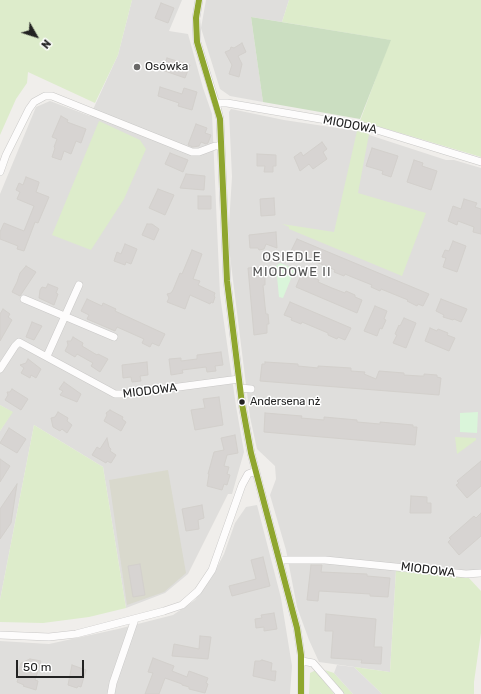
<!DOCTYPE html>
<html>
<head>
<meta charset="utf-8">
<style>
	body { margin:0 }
	#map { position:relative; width:481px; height:694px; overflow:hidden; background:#f0eeeb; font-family:Rubik,sans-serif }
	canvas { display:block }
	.north { position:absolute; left:16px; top:16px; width:40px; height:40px; -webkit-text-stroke:3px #fff; paint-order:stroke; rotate:129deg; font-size:11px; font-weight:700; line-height:16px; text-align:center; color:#222 }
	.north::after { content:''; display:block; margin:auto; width:14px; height:18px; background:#222; clip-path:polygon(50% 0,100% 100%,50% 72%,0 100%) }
	.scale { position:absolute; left:16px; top:660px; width:68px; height:18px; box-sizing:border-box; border:2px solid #222; border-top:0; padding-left:5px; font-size:12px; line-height:14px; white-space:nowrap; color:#222; -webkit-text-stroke:3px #fff; paint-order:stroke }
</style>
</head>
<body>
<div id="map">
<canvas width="481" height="694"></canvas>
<div class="north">N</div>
<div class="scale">50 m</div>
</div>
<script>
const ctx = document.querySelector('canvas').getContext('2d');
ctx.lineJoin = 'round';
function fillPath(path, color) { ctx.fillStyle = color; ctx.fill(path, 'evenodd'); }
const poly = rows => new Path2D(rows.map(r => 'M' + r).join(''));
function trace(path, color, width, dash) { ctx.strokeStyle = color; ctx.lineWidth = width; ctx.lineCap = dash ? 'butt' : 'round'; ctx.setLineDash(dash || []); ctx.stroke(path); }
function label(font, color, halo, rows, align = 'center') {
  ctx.font = font + ' Rubik,sans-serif'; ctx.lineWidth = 3; ctx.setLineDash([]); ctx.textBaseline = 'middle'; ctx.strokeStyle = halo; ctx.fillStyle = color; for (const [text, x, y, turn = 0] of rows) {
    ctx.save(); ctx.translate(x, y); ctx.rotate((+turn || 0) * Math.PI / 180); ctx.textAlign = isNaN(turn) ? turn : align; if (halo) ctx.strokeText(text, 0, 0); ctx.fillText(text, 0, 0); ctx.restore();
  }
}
const residential = poly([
	[132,0,182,0,169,31,188,34,203,88,212,114,220,295,236,406,244,452,232,494,228,494,188,574,165,593,126,608,103,467,34,425,0,600,0,431,12,412,0,405,0,194,36,107,50,101,90,116,118,55],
	[206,0,289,0,282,22,251,17,263,102,230,96,220,89,201,28],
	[231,109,284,120,357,131,446,160,454,160,481,168,481,575,455,577,396,570,390,672,319,662,309,640,297,607,286,550,270,495,276,479,275,466,257,449,250,417,228,240,232,177,229,112],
	[257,505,281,598,292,666,290,694,0,694,0,641,49,644,118,629,173,615,195,600,212,577,224,554,235,523,246,507]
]);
const construction = poly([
	[168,470,186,573,164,592,127,605,109,480]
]);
const grass = poly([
	[0,0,132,0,118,55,95,103,28,72,27,83,16,99,0,135],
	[289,0,481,0,481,157,360,121,390,40,282,22],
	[99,121,140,140,146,149,124,199,91,250,52,235],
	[357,131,369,134,358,193,426,213,402,276,289,229,289,227,282,224,334,232],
	[0,405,13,412,0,431],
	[34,425,103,467,126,608,89,617,43,623,0,622,0,600],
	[455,437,476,438,476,440,457,454],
	[396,570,455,577,467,576,481,591,481,633,474,682,474,694,382,694,354,667,390,672],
	[316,670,334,694,309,694,310,673],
	[325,670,334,673,353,694,344,694]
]);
const forest = poly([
	[251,17,391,40,360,119,263,102]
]);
const park = poly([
	[280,263,295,269,283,298,279,297,276,266],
	[478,412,477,433,460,432,460,413]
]);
const parking = poly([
	[337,665,354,667,382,694,353,694,334,673]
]);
const building = poly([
	[161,3,174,8,168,23,155,18,161,3],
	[242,43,246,52,238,56,242,64,239,77,229,74,232,65,225,52,230,50,231,47,234,48,242,43],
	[167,58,190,65,185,78,162,70,167,58],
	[160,87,182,94,184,88,197,92,192,110,178,106,179,103,158,96,160,87],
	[61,116,68,120,67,122,86,129,81,143,76,141,71,154,64,151,61,160,52,157,55,148,54,147,57,139,52,137,61,116],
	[196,124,207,128,205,133,211,135,208,143,206,144,201,142,199,146,193,147,188,145,196,124],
	[322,142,327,149,323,152,327,159,313,169,309,164,300,171,294,157,301,152,303,156,322,142],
	[372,148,398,156,391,177,382,174,383,171,366,166,372,148],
	[170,153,188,160,183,172,165,164,170,153],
	[257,154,276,155,276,166,273,166,273,172,264,172,265,166,257,166,257,154],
	[414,160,423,163,422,166,437,171,431,190,407,182,414,160],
	[186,174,205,176,204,190,180,188,186,174],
	[26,177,39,182,39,183,36,192,49,197,38,223,35,222,24,251,17,249,18,246,0,239,0,232,4,223,24,231,34,206,17,199,20,192,16,190,19,183,23,185,26,177],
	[158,189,174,195,165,215,149,208,158,189],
	[198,196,211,196,211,209,198,209,198,196],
	[274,198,275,215,261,216,260,199,274,198],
	[464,199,477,203,475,207,481,209,481,234,473,232,474,227,458,221,457,225,448,221,453,206,461,209,464,199],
	[147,224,152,224,159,229,154,240,142,235,147,224],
	[276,232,277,248,266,244,264,249,259,250,258,248,250,248,249,235,276,232],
	[297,239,429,294,423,306,418,304,417,306,407,301,408,300,381,289,380,291,371,287,372,285,352,277,345,274,344,276,334,272,335,270,321,264,308,259,308,260,298,257,299,255,291,251,297,239],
	[453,241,466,246,457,272,443,267,446,258,442,257,445,250,449,251,453,241],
	[125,244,137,249,131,264,126,262,125,265,114,261,117,252,121,254,125,244],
	[192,250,202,254,193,279,200,281,198,285,215,293,214,296,215,297,213,303,211,302,210,304,190,295,185,309,167,302,169,298,167,294,171,293,173,290,180,273,182,274,192,250],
	[26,266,36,272,20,296,12,292,17,282,20,273,26,266],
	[262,267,262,275,265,275,265,285,263,285,265,306,266,314,268,314,269,324,267,324,267,333,254,335,248,268,262,267],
	[301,275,309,278,309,276,319,280,318,282,332,288,345,293,346,291,355,295,355,297,362,300,357,313,296,287,301,275],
	[48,284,58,288,56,293,58,294,54,305,39,298,40,290,42,287,46,288,48,284],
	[87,299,102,306,103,303,116,309,115,311,165,334,159,346,152,343,150,347,142,343,144,339,117,327,115,331,87,319,89,315,81,311,87,299],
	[441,299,467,309,461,322,454,319,453,320,443,317,444,315,436,311,441,299],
	[290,302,351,328,345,340,338,337,337,339,328,335,328,333,309,325,302,322,301,324,291,320,292,318,284,315,290,302],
	[375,306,387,311,384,319,386,320,382,329,380,328,377,336,364,331,375,306],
	[3,309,10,314,8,317,12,320,0,341,0,314,3,309],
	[404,318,416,323,406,348,393,343,397,335,395,334,399,325,400,326,404,318],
	[32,322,42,326,34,340,26,337,32,322],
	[430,328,437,331,438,329,448,333,447,335,455,338,449,351,425,341,430,328],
	[73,337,83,343,82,346,97,355,98,354,108,359,100,372,91,366,93,363,77,354,75,357,65,351,68,345,67,341,71,341,73,337],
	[221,352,223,365,215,366,216,371,207,372,206,367,182,370,183,373,171,375,169,359,181,358,181,361,197,359,197,355,221,352],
	[28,359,41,369,36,378,31,375,30,378,21,373,24,368,20,365,26,363,28,359],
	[147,362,148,375,140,376,141,381,132,382,131,377,123,378,122,365,147,362],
	[265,362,298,364,298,366,318,368,318,366,351,368,351,371,365,372,364,374,376,379,379,371,404,373,404,375,420,376,424,376,424,374,437,375,437,377,441,378,439,395,260,381,262,364,265,364,265,362],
	[64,382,81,394,77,402,60,395,63,391,59,389,64,382],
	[12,389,28,399,21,410,5,400,8,395,7,392,10,392,12,389],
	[219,397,223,425,195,430,191,410,205,408,203,399,219,397],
	[110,410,123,417,122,419,126,422,121,431,104,421,107,415,106,413,110,410],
	[58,412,68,418,67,421,72,425,67,433,62,429,60,431,53,427,51,418,55,417,58,412],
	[265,413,302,416,301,418,324,420,324,417,357,420,357,422,380,424,380,422,413,425,413,427,417,427,415,445,264,432,265,413],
	[9,428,26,439,17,453,0,443,9,428],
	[235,435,238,453,227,455,224,466,229,467,227,474,230,475,227,485,224,484,222,490,207,486,209,474,208,474,214,452,224,450,221,438,235,435],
	[107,438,109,447,111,449,110,451,116,455,111,463,107,461,106,463,92,455,97,447,100,449,107,438],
	[0,459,10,466,0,482,0,459],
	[481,461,481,486,467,498,456,485,459,483,457,481,481,461],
	[17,484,11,523,0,539,0,509,17,484],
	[411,496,427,497,427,503,431,503,431,513,410,513,411,496],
	[202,505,204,518,198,520,199,529,186,531,182,509,202,505],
	[481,513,481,536,459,555,448,542,451,539,449,538,474,516,476,518,481,513],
	[263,557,270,586,232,596,229,586,256,579,251,560,263,557],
	[140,564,145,595,133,597,128,566,140,564],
	[311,565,322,565,321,572,367,574,367,576,390,578,388,597,370,596,370,594,319,591,318,601,307,600,311,565],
	[274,613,277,629,264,631,264,627,256,628,255,619,262,618,261,615,274,613],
	[326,614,376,619,374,647,382,647,381,664,361,663,362,660,331,658,333,631,325,631,326,614],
	[200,636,211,637,208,659,172,656,174,644,199,649,200,636],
	[153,658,174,666,172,671,187,677,189,671,208,678,206,683,208,684,205,693,189,689,189,687,182,685,182,684,165,678,159,694,145,694,153,673,148,672,153,658],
	[30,659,41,661,35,680,38,681,36,690,23,686,24,685,17,682,20,673,18,673,21,663,30,659],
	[262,660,272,663,271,671,276,671,275,681,253,676,255,661,260,661,262,660],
	[72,665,86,670,81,687,78,686,77,688,68,685,72,665]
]);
const street = poly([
	[199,0,196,18,197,42,217,107,220,119,227,281,242,404,251,453,297,628,301,655,301,694],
	[216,103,227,103,367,127,481,162],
	[0,172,6,155,29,109,34,102,45,96,52,96,192,152,199,152,215,146,221,146],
	[24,299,114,337],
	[47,356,79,285],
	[0,369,15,346,19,342,115,394,126,394,239,379],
	[240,388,251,389],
	[279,560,325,560,466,574,481,573],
	[0,635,49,637,76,634,164,611,182,605,198,591,212,570,242,485,248,474,256,471],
	[302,661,313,663,340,694],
	[111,694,113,683,135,619]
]);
const bus1 = poly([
	[199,0,196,18,197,42,220,119,227,281,242,404,251,453,297,628,301,655,301,694]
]);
const markers = [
	[137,67,4,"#6a6968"],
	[242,402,3.5,"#222"]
];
const busNames = [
	["Andersena nż",250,402]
];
const poiNames = [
	["Osówka",145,67]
];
const streetNames = [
	["MIODOWA",350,125,11],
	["MIODOWA",150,391,-7],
	["MIODOWA",428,570,7]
];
const neighbourhoodNames = [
	["OSIEDLE",292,257],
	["MIODOWE II",292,272]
];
fillPath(residential, '#dfdedc');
fillPath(construction, '#d9d9cd');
fillPath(grass, '#ddeccb');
fillPath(forest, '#cbdec1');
fillPath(park, '#daf5da');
fillPath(parking, '#e0dfde');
fillPath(building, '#d7d4d2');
trace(building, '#d3d0cc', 1);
trace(street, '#c9c8c7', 8);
trace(street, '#fdfcfc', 7);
trace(bus1, '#8fa62f', 6);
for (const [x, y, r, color] of markers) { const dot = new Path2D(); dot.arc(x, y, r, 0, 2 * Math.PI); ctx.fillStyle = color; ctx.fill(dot); trace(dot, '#fff', 1.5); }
label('11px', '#222', '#fff', busNames, 'left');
label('12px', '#222', '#fff', poiNames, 'left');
label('12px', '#222', '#fff', streetNames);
ctx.letterSpacing = '1px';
label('13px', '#555', '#fff', neighbourhoodNames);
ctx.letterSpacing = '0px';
</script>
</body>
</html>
